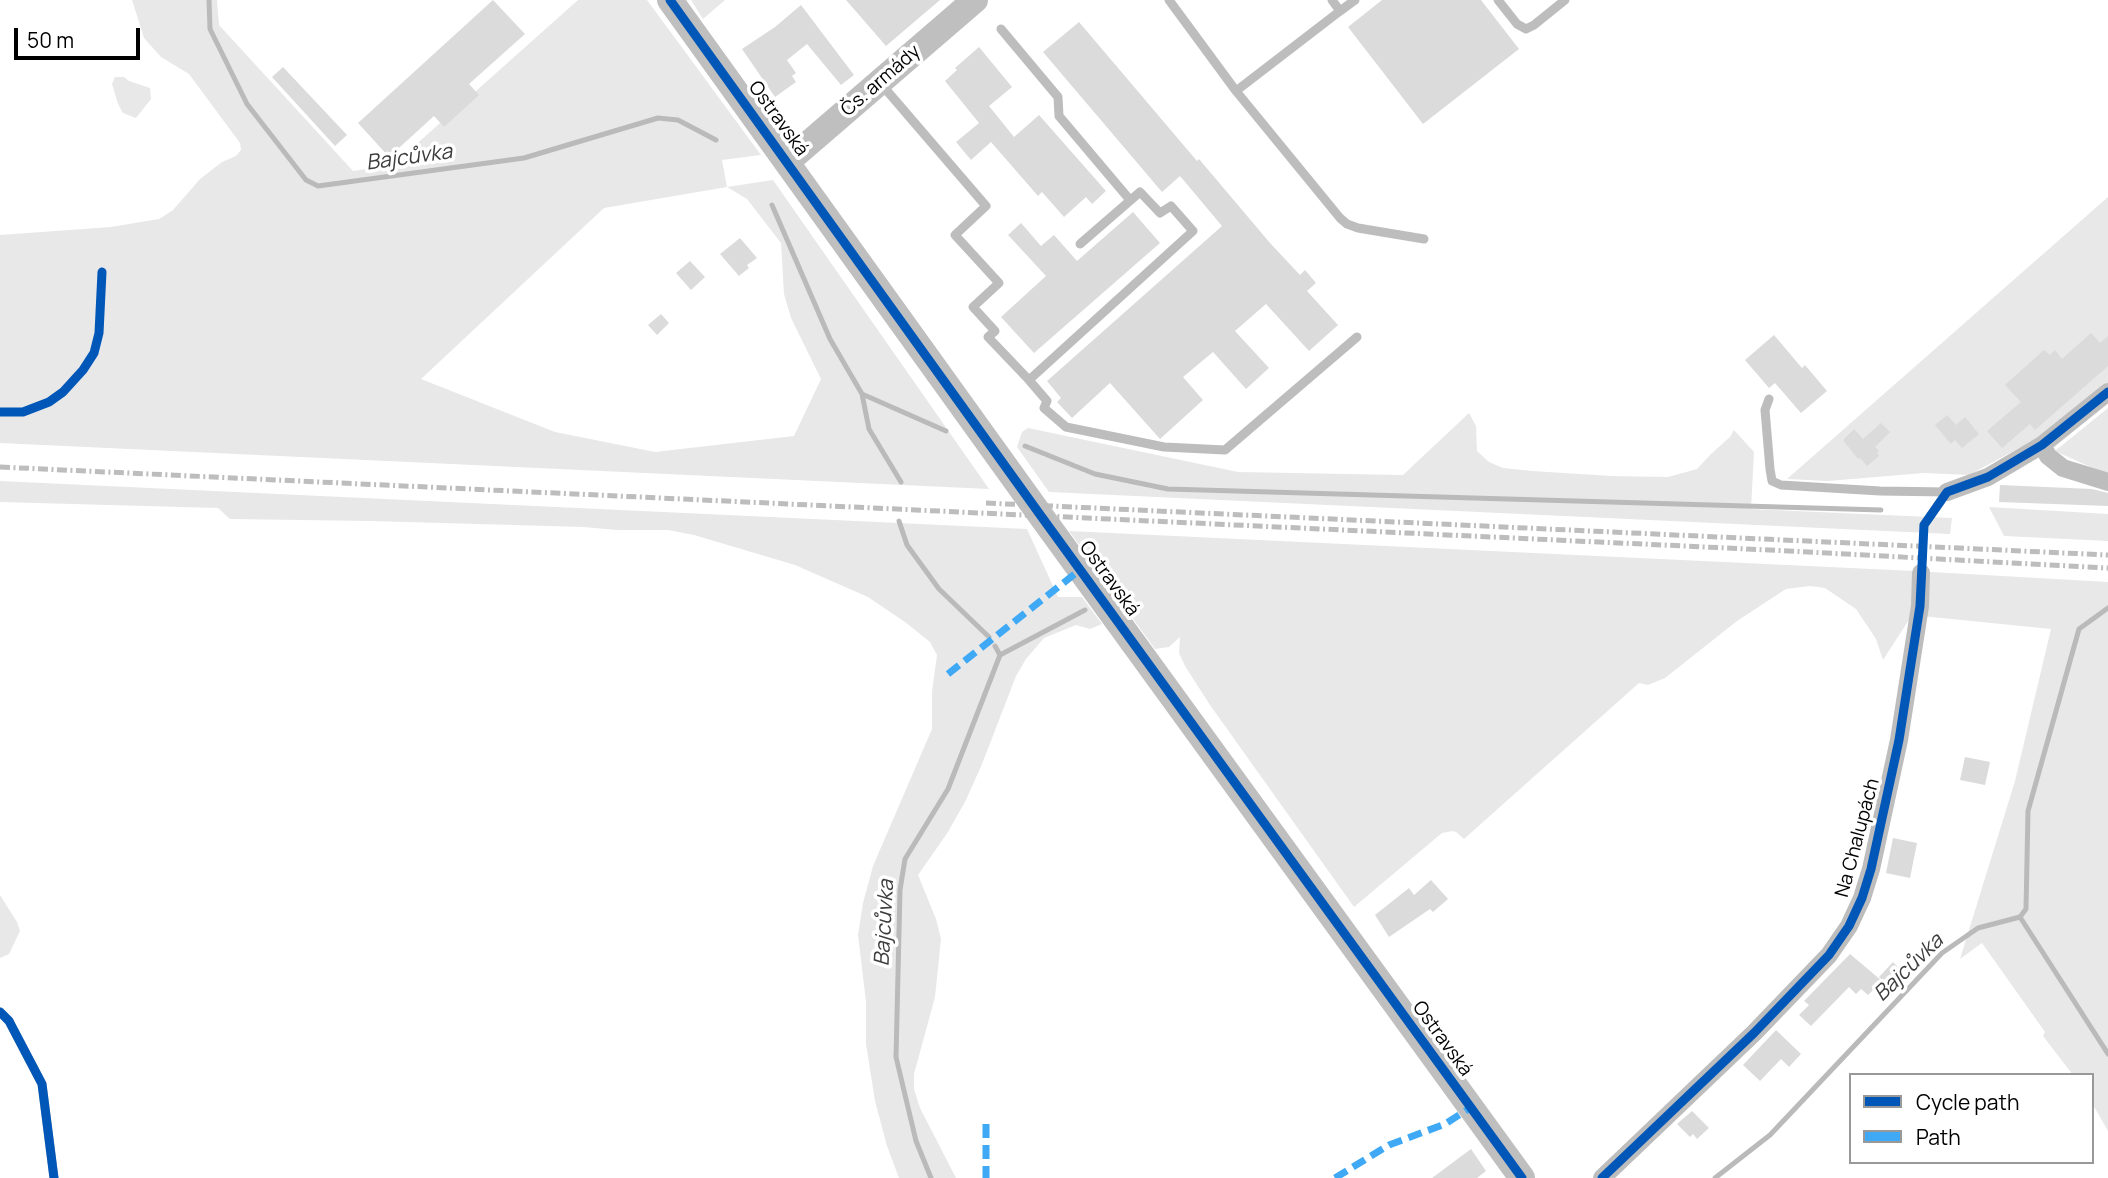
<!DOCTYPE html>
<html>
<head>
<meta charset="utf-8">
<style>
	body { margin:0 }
	#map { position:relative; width:2108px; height:1178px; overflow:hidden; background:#fff; font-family:Manrope,sans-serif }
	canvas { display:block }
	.legend { position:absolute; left:1849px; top:1073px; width:245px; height:91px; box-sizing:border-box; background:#fff; border:2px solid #999; margin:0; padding:9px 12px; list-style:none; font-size:21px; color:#000 }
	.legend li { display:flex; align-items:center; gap:14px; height:35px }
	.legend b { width:35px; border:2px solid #999 }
	.scale { position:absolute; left:14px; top:28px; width:126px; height:32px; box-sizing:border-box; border:4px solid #000; border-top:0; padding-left:9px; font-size:21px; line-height:24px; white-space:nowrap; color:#000; -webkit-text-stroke:5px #fff; paint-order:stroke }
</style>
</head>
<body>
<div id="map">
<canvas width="2108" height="1178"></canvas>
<ul class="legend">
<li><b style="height:9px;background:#0057b8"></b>Cycle path</li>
<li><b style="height:9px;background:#3fa9f5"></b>Path</li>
</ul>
<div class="scale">50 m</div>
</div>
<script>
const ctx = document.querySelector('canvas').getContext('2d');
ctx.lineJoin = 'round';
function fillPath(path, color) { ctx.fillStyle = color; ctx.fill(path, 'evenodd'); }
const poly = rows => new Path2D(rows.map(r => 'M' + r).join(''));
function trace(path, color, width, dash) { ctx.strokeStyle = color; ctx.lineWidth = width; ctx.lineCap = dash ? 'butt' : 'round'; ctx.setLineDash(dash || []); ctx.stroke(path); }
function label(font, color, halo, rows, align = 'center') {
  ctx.font = font + ' Manrope,sans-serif'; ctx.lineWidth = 7; ctx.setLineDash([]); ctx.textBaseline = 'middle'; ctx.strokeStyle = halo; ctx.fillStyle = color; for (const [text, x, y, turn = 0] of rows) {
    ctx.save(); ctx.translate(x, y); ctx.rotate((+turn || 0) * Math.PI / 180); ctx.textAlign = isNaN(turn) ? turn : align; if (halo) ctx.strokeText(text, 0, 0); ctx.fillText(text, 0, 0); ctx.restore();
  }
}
const green = poly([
	[132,0,217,0,219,25,353,171,393,165,578,0,647,0,761,155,722,160,727,187,773,180,989,489,0,443,0,235,111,227,159,219,173,210,200,179,222,162,236,156,241,150,240,143,189,74,161,57,144,38],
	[727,187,747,199,781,243,784,294,791,318,821,379,794,436,655,452,555,432,421,379,604,208],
	[691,0,725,0,703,19],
	[115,77,124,77,129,81,150,88,151,99,136,118,123,113,118,104,112,84],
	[2108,197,2108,383,2106,385,2045,434,1969,475,1924,473,1828,481,1787,479],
	[2108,408,2108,475,2055,451],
	[1469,413,1476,426,1477,451,1489,462,1503,468,1532,471,1611,476,1668,477,1697,469,1711,454,1730,437,1734,430,1754,452,1751,509,1952,518,1950,534,1049,492,1017,447,1022,432,1028,428,1238,472,1403,475],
	[0,481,1027,529,1058,597,1082,597,1102,624,1090,629,1076,625,1044,638,1026,659,1016,676,982,764,966,800,948,832,918,875,936,919,941,939,935,997,914,1074,914,1089,920,1108,956,1178,899,1178,887,1146,875,1101,866,1044,866,1002,858,935,863,903,873,866,932,729,932,692,937,655,930,642,905,622,868,597,795,565,694,535,668,530,617,530,584,527,371,521,230,519,218,508,0,502],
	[1989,507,2108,514,2108,541,2004,536],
	[1069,531,1914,571,2108,582,2108,1131,2092,1103,2092,1075,2073,1075,2043,1036,2045,1032,1982,943,1960,959,2015,781,2051,629,1912,615,1883,660,1876,639,1856,609,1825,588,1810,586,1786,589,1737,621,1665,678,1648,685,1639,683,1464,839,1456,832,1452,831,1442,833,1354,907,1210,705,1185,666,1179,653,1180,637,1169,647,1155,649],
	[0,895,17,922,20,931,9,954,0,958]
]);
const stream = poly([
	[209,0,210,29,247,104,306,180,318,186,524,158,658,118,678,120,716,140],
	[772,205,830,339,862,394,869,429,901,482],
	[862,394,946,431],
	[1025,446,1095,474,1168,489,1881,510],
	[899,521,907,545,939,589,989,637],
	[1000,655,1085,610],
	[2020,917,2108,1054],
	[931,1178,916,1141,896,1057,900,890,905,859,948,789,1000,655,995,646],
	[1715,1178,1770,1135,1942,953,1978,928,2020,917,2026,909,2028,811,2079,629,2108,608]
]);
const building = poly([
	[493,0,525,34,469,84,479,95,444,127,434,116,389,157,358,123],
	[846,0,940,0,886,46],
	[1382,0,1481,0,1519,49,1423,124,1348,27],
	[801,5,854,75,841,85,807,44,787,60,796,73,792,76,796,82,775,97,742,49,775,27],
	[1079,22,1197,161,1199,159,1270,243,1300,275,1305,270,1316,283,1307,291,1338,325,1309,351,1266,304,1235,331,1269,368,1246,389,1213,352,1183,377,1203,400,1160,439,1110,383,1072,418,1057,402,1061,398,1047,381,1222,226,1180,176,1162,192,1043,52],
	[979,47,1012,87,989,106,1014,137,1039,115,1106,191,1092,204,1086,197,1064,217,1042,192,1038,196,991,142,971,160,956,142,979,123,945,81,957,70,955,68],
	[283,67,347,135,335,146,272,77],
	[1133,212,1160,243,1034,353,1001,317,1046,276,1008,235,1021,223,1041,246,1054,235,1077,261],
	[740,238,757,258,747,265,749,268,739,276,720,254],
	[690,261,705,277,691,290,676,273],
	[661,314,669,323,657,335,648,325],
	[2091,333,2100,343,2108,336,2108,366,2035,430,2030,424,2002,448,1987,431,2021,402,2005,385,2044,350,2050,355,2055,350,2062,359],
	[1774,335,1802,368,1805,365,1827,391,1801,413,1775,383,1769,388,1745,360],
	[1947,415,1956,425,1965,417,1979,434,1962,448,1955,440,1951,444,1935,425],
	[1881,423,1890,432,1875,447,1879,451,1877,453,1879,456,1867,466,1860,458,1858,459,1843,440,1854,429,1863,439],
	[2000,485,2092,489,2108,493,2108,506,1999,502],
	[1965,757,1990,762,1985,785,1960,780],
	[1893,838,1917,843,1910,878,1886,873],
	[1431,880,1448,899,1433,912,1430,909,1389,937,1375,915,1409,888,1414,895],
	[1850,954,1882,981,1868,995,1861,989,1856,994,1849,987,1811,1026,1799,1015,1809,1005,1804,1001],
	[1893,962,1905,974,1891,988,1879,977],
	[1776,1030,1801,1054,1789,1067,1781,1059,1760,1081,1743,1065],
	[1692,1111,1709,1128,1697,1139,1693,1134,1690,1137,1677,1124],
	[1471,1149,1486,1171,1477,1178,1432,1178]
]);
const service = poly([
	[1169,0,1236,91,1340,11],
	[1332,0,1340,11,1355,0],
	[1498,0,1517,24,1526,29,1534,25,1565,0],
	[1001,29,1058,97,1059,116,1130,200],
	[882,85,986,206,955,235,999,283,973,307,995,331,988,337,1029,380,1193,231,1171,206,1160,213,1140,192,1080,244],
	[1236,91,1340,218,1347,224,1358,228,1424,239],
	[1029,380,1047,401,1044,408,1066,427,1164,447,1225,450,1357,337],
	[1769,399,1765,410,1770,469,1772,481,1781,485,1880,491,1947,492],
	[1924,525,1947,492],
	[0,1012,9,1021,42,1084,54,1178]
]);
const minor = poly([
	[2042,445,2048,456,2063,468,2108,482],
	[1947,492,1988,477,2042,445,2108,392],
	[1602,1178,1754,1033,1829,955,1849,926,1862,898,1871,869,1899,740,1920,606,1921,573]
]);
const secondary = poly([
	[670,0,1041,516,1522,1178],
	[787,162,975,0]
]);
const rail = poly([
	[0,467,1769,550,2108,568],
	[986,503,2108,555]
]);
const quiet = poly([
	[948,674,1081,569],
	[986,1124,986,1178],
	[1335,1178,1389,1145,1445,1124,1470,1108]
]);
const cycleway = poly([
	[670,0,1041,516,1522,1178],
	[0,412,23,412,49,402,63,392,83,370,94,353,99,333,102,272],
	[0,1012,9,1021,42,1084,54,1178],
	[1602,1178,1754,1033,1829,955,1849,926,1862,898,1871,869,1899,740,1920,606,1924,525,1947,492,1988,477,2042,445,2108,392]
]);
const streetNames = [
	["Čs. armády",881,81,-41],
	["Ostravská",778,119,54],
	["Ostravská",1109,579,54],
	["Na Chalupách",1858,838,-75],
	["Ostravská",1442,1039,54]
];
const waterNames = [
	["Bajcůvka",409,158,-8],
	["Bajcůvka",885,923,-87],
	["Bajcůvka",1909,968,-44]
];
fillPath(green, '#e8e8e8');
trace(stream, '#bababa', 5);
fillPath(building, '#dbdbdb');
trace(service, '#bdbdbd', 9);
trace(minor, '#bdbdbd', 18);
trace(secondary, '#bfbfbf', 26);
trace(rail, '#bdbdbd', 5, [10, 3.5, 2, 3.5]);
trace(quiet, '#3fa9f5', 7, [14, 7]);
trace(cycleway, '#0057b8', 9);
label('19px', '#000', '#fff', streetNames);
label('italic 21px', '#3d3d3d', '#fff', waterNames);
</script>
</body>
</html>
